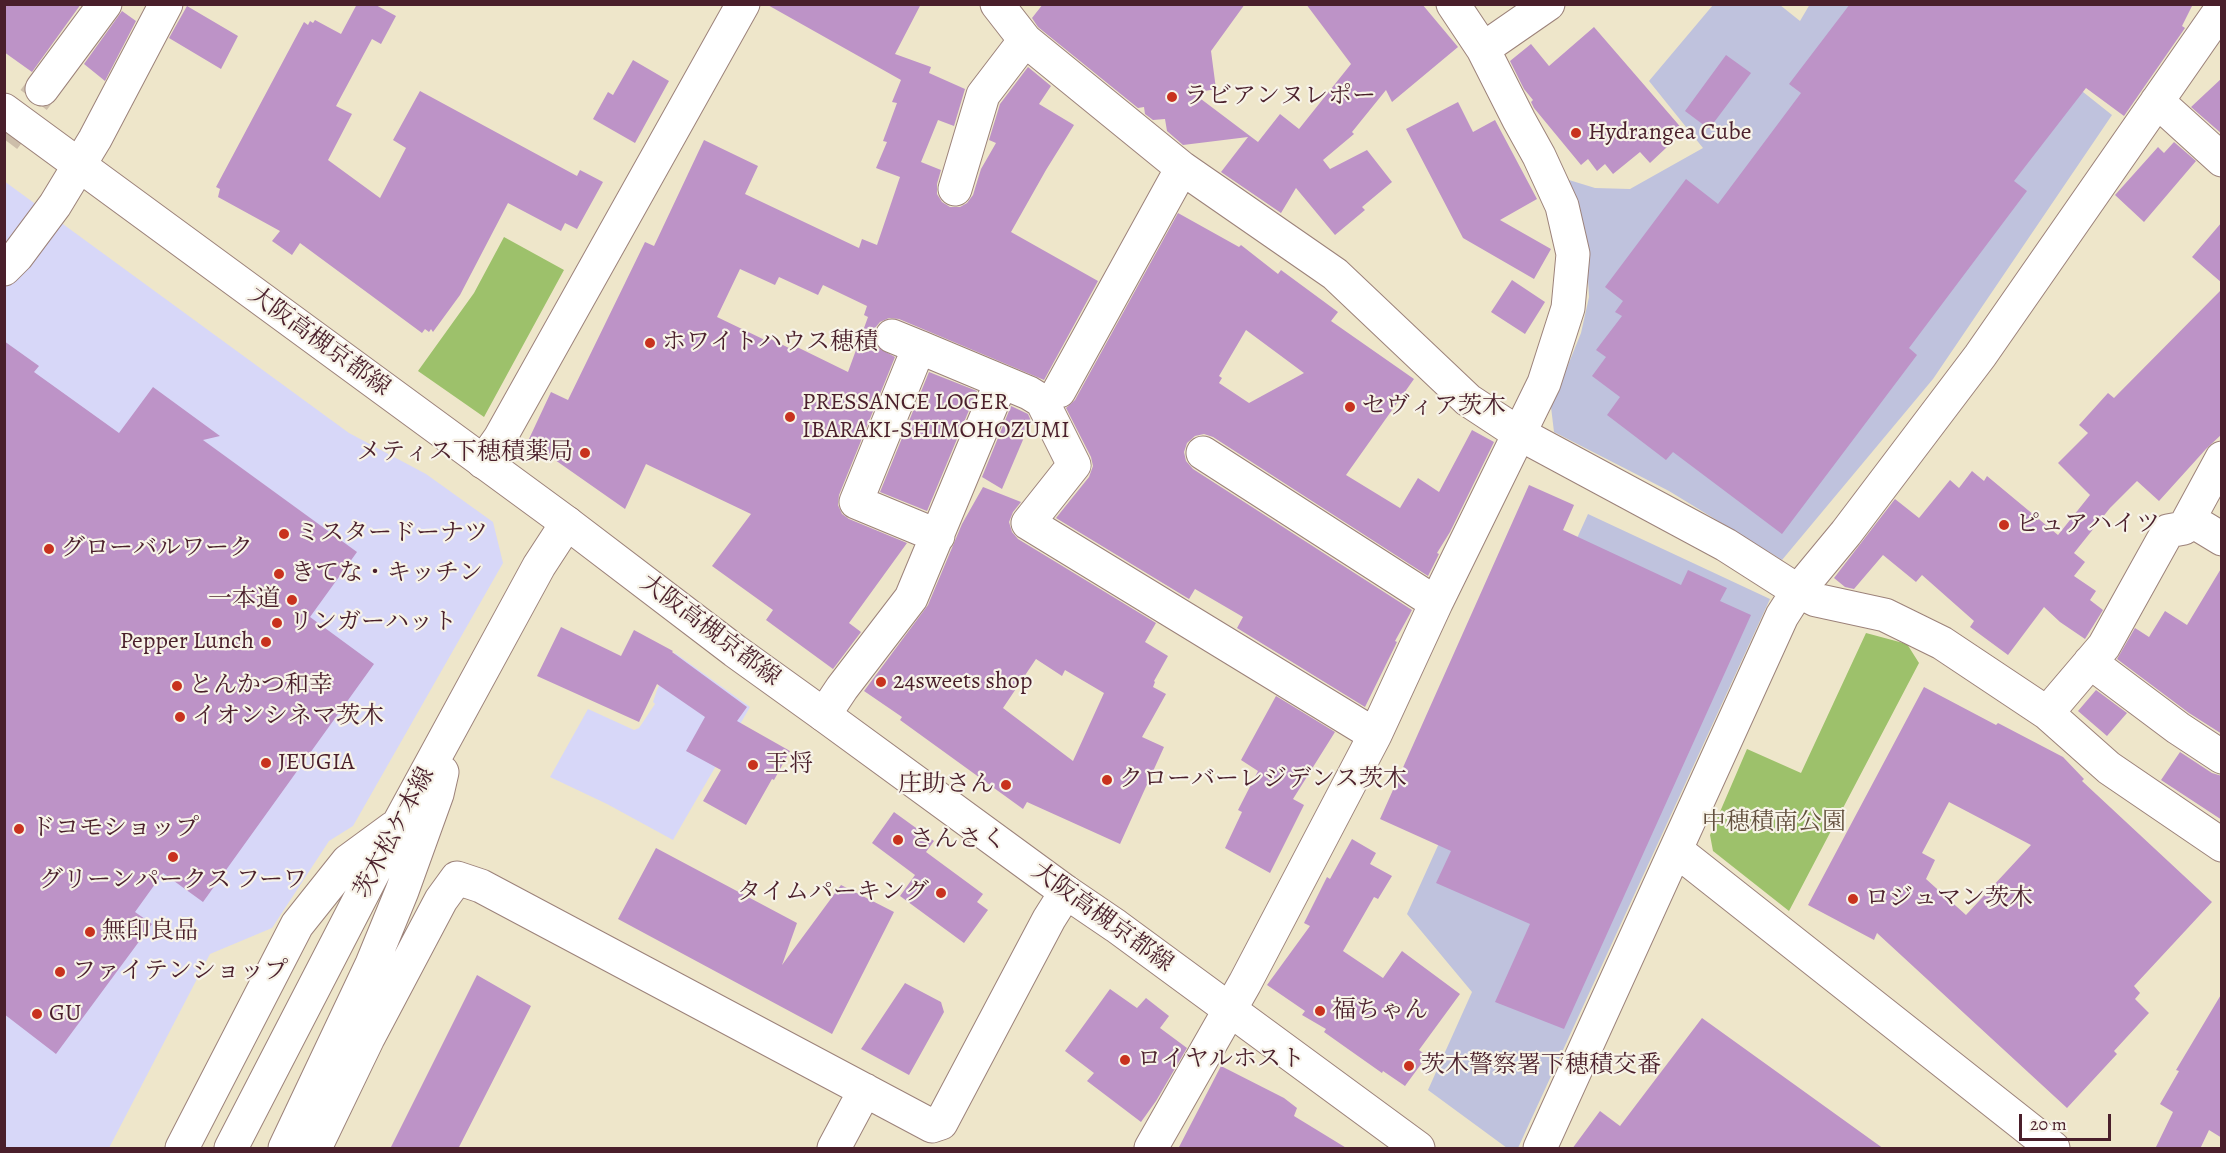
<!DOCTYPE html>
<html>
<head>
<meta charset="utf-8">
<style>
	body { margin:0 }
	#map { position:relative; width:2226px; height:1153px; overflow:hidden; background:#eee6ca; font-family:Alegreya,serif }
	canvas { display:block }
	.frame { position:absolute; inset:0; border:6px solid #4a1f2b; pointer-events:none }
	.scale { position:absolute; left:2019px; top:1114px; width:92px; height:27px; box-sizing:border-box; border:3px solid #4a1f2b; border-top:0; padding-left:8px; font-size:18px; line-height:21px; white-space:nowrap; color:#4a1f2b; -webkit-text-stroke:4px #f7f3e8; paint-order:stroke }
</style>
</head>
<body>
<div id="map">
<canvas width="2226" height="1153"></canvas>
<div class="frame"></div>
<div class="scale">20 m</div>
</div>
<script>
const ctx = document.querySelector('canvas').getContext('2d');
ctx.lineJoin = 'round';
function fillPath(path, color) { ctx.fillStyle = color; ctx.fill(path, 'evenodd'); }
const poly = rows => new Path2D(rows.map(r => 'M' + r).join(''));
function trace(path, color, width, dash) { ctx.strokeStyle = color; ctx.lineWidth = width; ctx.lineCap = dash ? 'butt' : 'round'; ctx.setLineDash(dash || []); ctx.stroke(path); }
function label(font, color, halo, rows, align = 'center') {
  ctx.font = font + ' Alegreya,"Noto Serif JP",serif'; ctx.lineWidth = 4.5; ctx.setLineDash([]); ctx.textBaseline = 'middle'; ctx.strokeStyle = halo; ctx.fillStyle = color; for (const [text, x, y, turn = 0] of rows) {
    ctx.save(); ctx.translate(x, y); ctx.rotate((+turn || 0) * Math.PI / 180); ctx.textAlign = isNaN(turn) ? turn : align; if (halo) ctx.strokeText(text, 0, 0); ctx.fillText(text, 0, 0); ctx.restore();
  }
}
const built = poly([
	[4,181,349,433,426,474,493,522,503,563,353,826,329,841,272,928,210,954,109,1148,5,1148],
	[675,653,750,707,673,840,607,804,550,777,588,709,634,730,639,728,655,704,653,702,657,690]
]);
const industrial = poly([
	[1810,4,2128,5,2078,88,2112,115,1933,379,1782,560,1669,491,1554,432,1551,407,1581,333,1589,297,1586,242,1569,180,1595,188,1630,189,1703,148,1649,81,1713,5,1780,5,1800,21],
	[1588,514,1770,599,1518,1148,1507,1148,1428,1090,1472,992,1407,914]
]);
const green = poly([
	[504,237,564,270,484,417,418,371,474,293],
	[1866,633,1907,644,1919,663,1789,911,1713,851,1710,835,1747,749,1801,773]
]);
const building = poly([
	[4,4,81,4,32,72,4,52],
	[357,4,374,4,396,16,381,44,372,39,336,106,352,114,328,160,380,198,406,148,393,140,420,91,577,176,580,170,603,182,577,229,565,223,561,231,508,203,460,295,433,332,431,329,429,332,425,329,422,333,300,243,292,255,272,241,280,231,218,197,220,189,216,187,304,22,308,25,310,21,313,23,315,20,341,34],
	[766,4,921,4,895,54,931,67,929,73,965,89,954,126,938,120,921,162,941,170,937,184,937,194,942,202,950,207,960,207,967,203,973,195,981,169,996,143,989,140,1000,104,1028,67,1051,86,1039,104,1074,125,1046,170,1011,232,1098,281,1044,380,899,319,889,318,880,322,875,328,873,338,877,347,895,357,839,495,838,505,842,514,849,519,907,543,849,623,861,632,833,669,766,620,773,610,712,566,751,514,646,464,625,509,528,441,551,392,568,400,645,242,654,246,704,140,758,166,745,194,859,248,862,239,877,245,900,177,876,168,887,142,883,141,897,103,892,102,901,80],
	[740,269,775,285,779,277,818,295,823,285,867,306,864,315,868,317,848,372,797,347,795,351,769,338,767,341,717,317],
	[1043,4,1245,4,1211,51,1216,89,1193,93,1258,142,1280,114,1299,129,1351,64,1306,4,1422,4,1458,47,1392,102,1386,90,1352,132,1354,134,1323,160,1330,169,1367,150,1392,182,1362,207,1365,210,1335,235,1296,188,1281,213,1221,172,1248,137,1183,145,1167,131,1165,119,1153,120,1145,114,1144,107,1138,108,1038,27,1032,18],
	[1850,4,2193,4,2182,26,2185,28,2124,116,2086,88,2014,181,2027,191,1909,348,1917,355,1782,534,1673,452,1666,460,1607,415,1620,397,1592,376,1606,357,1596,350,1622,316,1615,312,1623,301,1605,287,1686,179,1718,204,1801,93,1789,84],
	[187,6,238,36,221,69,169,38],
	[122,11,136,21,105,81,84,64],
	[1594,27,1684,131,1650,163,1640,152,1613,174,1605,164,1597,171,1588,159,1581,165,1534,108,1531,102,1533,100,1524,89,1510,61,1531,44,1549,66],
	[1726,55,1751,73,1709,129,1685,111],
	[633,60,669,81,635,143,593,119,608,92,613,95],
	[2222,78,2222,134,2191,107],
	[1458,102,1473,132,1495,120,1537,199,1500,220,1551,249,1534,279,1463,238,1406,129],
	[2174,142,2196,161,2144,222,2115,195,2158,147,2164,153],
	[1178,213,1239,247,1241,245,1278,274,1281,270,1338,312,1331,321,1414,379,1346,475,1400,508,1418,478,1439,492,1472,430,1494,442,1450,532,1437,553,1439,554,1428,576,1213,437,1204,434,1195,436,1187,443,1184,452,1186,461,1193,469,1412,610,1395,641,1397,642,1365,707,1237,628,1243,617,1195,589,1189,599,1056,518,1089,477,1093,466,1091,457,1066,408,1075,400],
	[1246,330,1304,373,1249,403,1219,383,1222,378,1219,376],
	[2222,222,2222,283,2192,257],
	[1512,280,1545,302,1525,334,1491,312],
	[2222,289,2222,434,2206,449,2159,501,2137,481,2110,508,2074,553,2085,562,2074,576,2096,591,2090,600,2103,610,2085,639,2060,622,2044,607,2008,655,1970,627,1974,621,1922,575,1916,582,1883,555,1854,589,1845,587,1834,578,1895,499,1919,518,1950,480,1959,488,1972,471,1984,481,1987,476,2058,535,2090,495,2058,463,2088,433,2079,425,2108,393,2114,398],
	[4,341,39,366,34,372,119,433,153,387,220,436,203,440,357,552,310,617,374,664,203,902,163,873,135,912,152,924,56,1054,4,1014],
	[929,372,977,391,927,511,880,492],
	[1011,406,1028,414,1031,421,1002,489,982,477],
	[1529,485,1574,505,1563,530,1681,585,1688,570,1727,588,1720,601,1751,615,1564,1029,1495,1002,1530,924,1436,883,1451,851,1380,819],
	[983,487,1021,502,1013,512,1009,522,1012,532,1018,539,1156,623,1145,642,1168,656,1154,681,1155,682,1153,687,1166,694,1142,737,1164,747,1120,844,1027,802,1023,809,900,720,902,717,864,691,928,605,962,524],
	[1036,659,1062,676,1065,670,1104,693,1073,761,1003,708],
	[2222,567,2222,734,2189,713,2117,659,2135,628,2149,637,2165,611,2187,625],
	[561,627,621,656,634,630,673,651,672,652,747,707,737,721,790,751,774,780,772,779,746,825,703,801,721,770,686,751,705,717,657,684,639,722,537,676],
	[1924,687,1996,725,1998,723,2063,757,2084,779,2082,781,2212,902,2134,986,2140,993,2135,999,2149,1013,2114,1051,2117,1054,2067,1108,1877,933,1874,940,1808,905],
	[1949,802,2031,845,1966,915,1926,879,1935,860,1922,853],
	[2096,690,2127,713,2107,736,2078,711],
	[1276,696,1335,732,1293,799,1304,805,1270,873,1225,848,1242,812,1238,810,1258,771,1241,760],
	[2180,752,2212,773,2222,776,2222,820,2161,780],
	[894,812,934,841,926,852,983,894,977,902,988,910,964,943,900,896,915,875,872,843],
	[1352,839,1376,853,1370,864,1392,876,1378,899,1374,897,1343,951,1383,978,1402,951,1460,994,1419,1050,1427,1056,1405,1086,1383,1071,1382,1073,1348,1049,1324,1032,1326,1029,1302,1015,1305,1011,1267,985,1310,926,1304,923,1327,877,1330,879],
	[656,848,797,923,782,965,841,885,894,912,832,1034,618,919],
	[477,975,531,1006,458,1149,390,1149],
	[905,983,941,1002,944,1012,909,1075,861,1049],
	[1110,989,1137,1008,1146,998,1169,1016,1160,1028,1187,1048,1156,1101,1141,1122,1087,1081,1094,1073,1065,1051],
	[2222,993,2222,1138,2209,1130,2200,1149,2155,1149,2173,1112,2160,1104,2179,1071,2176,1070],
	[1702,1018,1884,1149,1572,1149,1600,1111,1620,1126],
	[1221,1066,1284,1098,1297,1108,1294,1116,1348,1149,1178,1149]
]);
const minorTunnel = poly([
	[4,139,42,89]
]);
const minor = poly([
	[997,4,1025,40,1182,168,1335,274,1468,400,1518,433,1726,545,1798,591,1816,600,1885,615,1942,643,2047,713,2109,768,2222,845],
	[1483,49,1548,4],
	[42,89,105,4],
	[2157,101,2222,160],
	[955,189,983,95,1025,40],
	[4,269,17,256,55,205,95,139,166,4],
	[892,336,919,347,856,502,938,536],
	[919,347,1029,393,1042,401,1074,465,1028,523,1375,735],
	[1059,391,1182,168],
	[1203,453,1436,603],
	[483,462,500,438,743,4],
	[2189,519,2222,539],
	[2090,662,2178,728,2222,757],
	[2047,713,2104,646,2168,531,2184,528,2222,458],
	[824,715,842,688,911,598,1001,382],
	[1676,850,2053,1148],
	[182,1148,297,925,348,861,393,828],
	[231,1148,399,823,539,566,567,523],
	[285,1148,372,964,402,891,437,794,442,772],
	[315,1148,368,1038,441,900,457,878,481,886,932,1126,941,1123,1049,919,1066,892],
	[834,1148,865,1090],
	[1151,1148,1245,983,1375,735,1436,603,1544,383,1568,308,1573,254,1562,206,1539,156,1519,120,1483,49,1453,4],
	[1540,1148,1782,616,1798,591,1846,533,1980,356,2222,8]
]);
const major = poly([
	[4,110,567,523,735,651,824,715,1066,892,1116,926,1418,1148]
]);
const markers = [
	[1172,97,6,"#c8321e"],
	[1576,133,6,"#c8321e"],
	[650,343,6,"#c8321e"],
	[1350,407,6,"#c8321e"],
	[790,417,6,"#c8321e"],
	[585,453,6,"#c8321e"],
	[2004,525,6,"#c8321e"],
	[284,534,6,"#c8321e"],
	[49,549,6,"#c8321e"],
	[279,574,6,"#c8321e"],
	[292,600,6,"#c8321e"],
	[277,623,6,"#c8321e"],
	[266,642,6,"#c8321e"],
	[881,682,6,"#c8321e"],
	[177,686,6,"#c8321e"],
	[180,717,6,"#c8321e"],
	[266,763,6,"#c8321e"],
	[753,765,6,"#c8321e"],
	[1107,780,6,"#c8321e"],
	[1006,785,6,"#c8321e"],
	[19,829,6,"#c8321e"],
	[898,840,6,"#c8321e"],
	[173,857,6,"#c8321e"],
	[941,893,6,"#c8321e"],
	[1853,899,6,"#c8321e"],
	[90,932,6,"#c8321e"],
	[60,972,6,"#c8321e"],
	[1320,1011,6,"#c8321e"],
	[37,1014,6,"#c8321e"],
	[1125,1060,6,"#c8321e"],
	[1409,1066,6,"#c8321e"]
];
const poiNames = [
	["ラビアンヌレポー",1184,97],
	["Hydrangea Cube",1588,133],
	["ホワイトハウス穂積",662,343],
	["PRESSANCE LOGER",802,403],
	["IBARAKI-SHIMOHOZUMI",802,431],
	["セヴィア茨木",1362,407],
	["メティス下穂積薬局",573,453,"right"],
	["ピュアハイツ",2016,525],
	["ミスタードーナツ",296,534],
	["グローバルワーク",61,549],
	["きてな・キッチン",291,574],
	["一本道",280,600,"right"],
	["リンガーハット",289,623],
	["Pepper Lunch",254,642,"right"],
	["24sweets shop",893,682],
	["とんかつ和幸",189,686],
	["イオンシネマ茨木",192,717],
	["JEUGIA",278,763],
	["王将",765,765],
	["クローバーレジデンス茨木",1119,780],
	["庄助さん",994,785,"right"],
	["ドコモショップ",31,829],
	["さんさく",910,840],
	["グリーンパークス フーワ",173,881,"center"],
	["タイムパーキング",929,893,"right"],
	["ロジュマン茨木",1865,899],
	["無印良品",102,932],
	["ファイテンショップ",72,972],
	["福ちゃん",1332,1011],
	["GU",49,1014],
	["ロイヤルホスト",1137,1060],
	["茨木警察署下穂積交番",1421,1066]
];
const streetNames = [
	["大阪高槻京都線",319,342,36],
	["大阪高槻京都線",710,631,37],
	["茨木松ケ本線",395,833,-62],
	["大阪高槻京都線",1102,918,36]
];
const parkNames = [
	["中穂積南公園",1774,823]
];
fillPath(built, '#d7d7f8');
fillPath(industrial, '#bfc2dd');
fillPath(green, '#9dc16b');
fillPath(building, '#bd93c7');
trace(minorTunnel, '#cdbeaa', 33, [33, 16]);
trace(minor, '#9c827a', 35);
trace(major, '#9c827a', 35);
trace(minor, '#fff', 33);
trace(major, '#fff', 33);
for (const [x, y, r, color] of markers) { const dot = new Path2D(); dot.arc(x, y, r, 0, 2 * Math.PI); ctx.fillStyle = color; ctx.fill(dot); trace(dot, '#f7f3e8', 2); }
label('24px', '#4a1f2b', '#f7f3e8', poiNames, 'left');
label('24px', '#4a1f2b', '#f7f3e8', streetNames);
label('24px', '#63503e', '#f7f3e8', parkNames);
</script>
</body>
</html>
